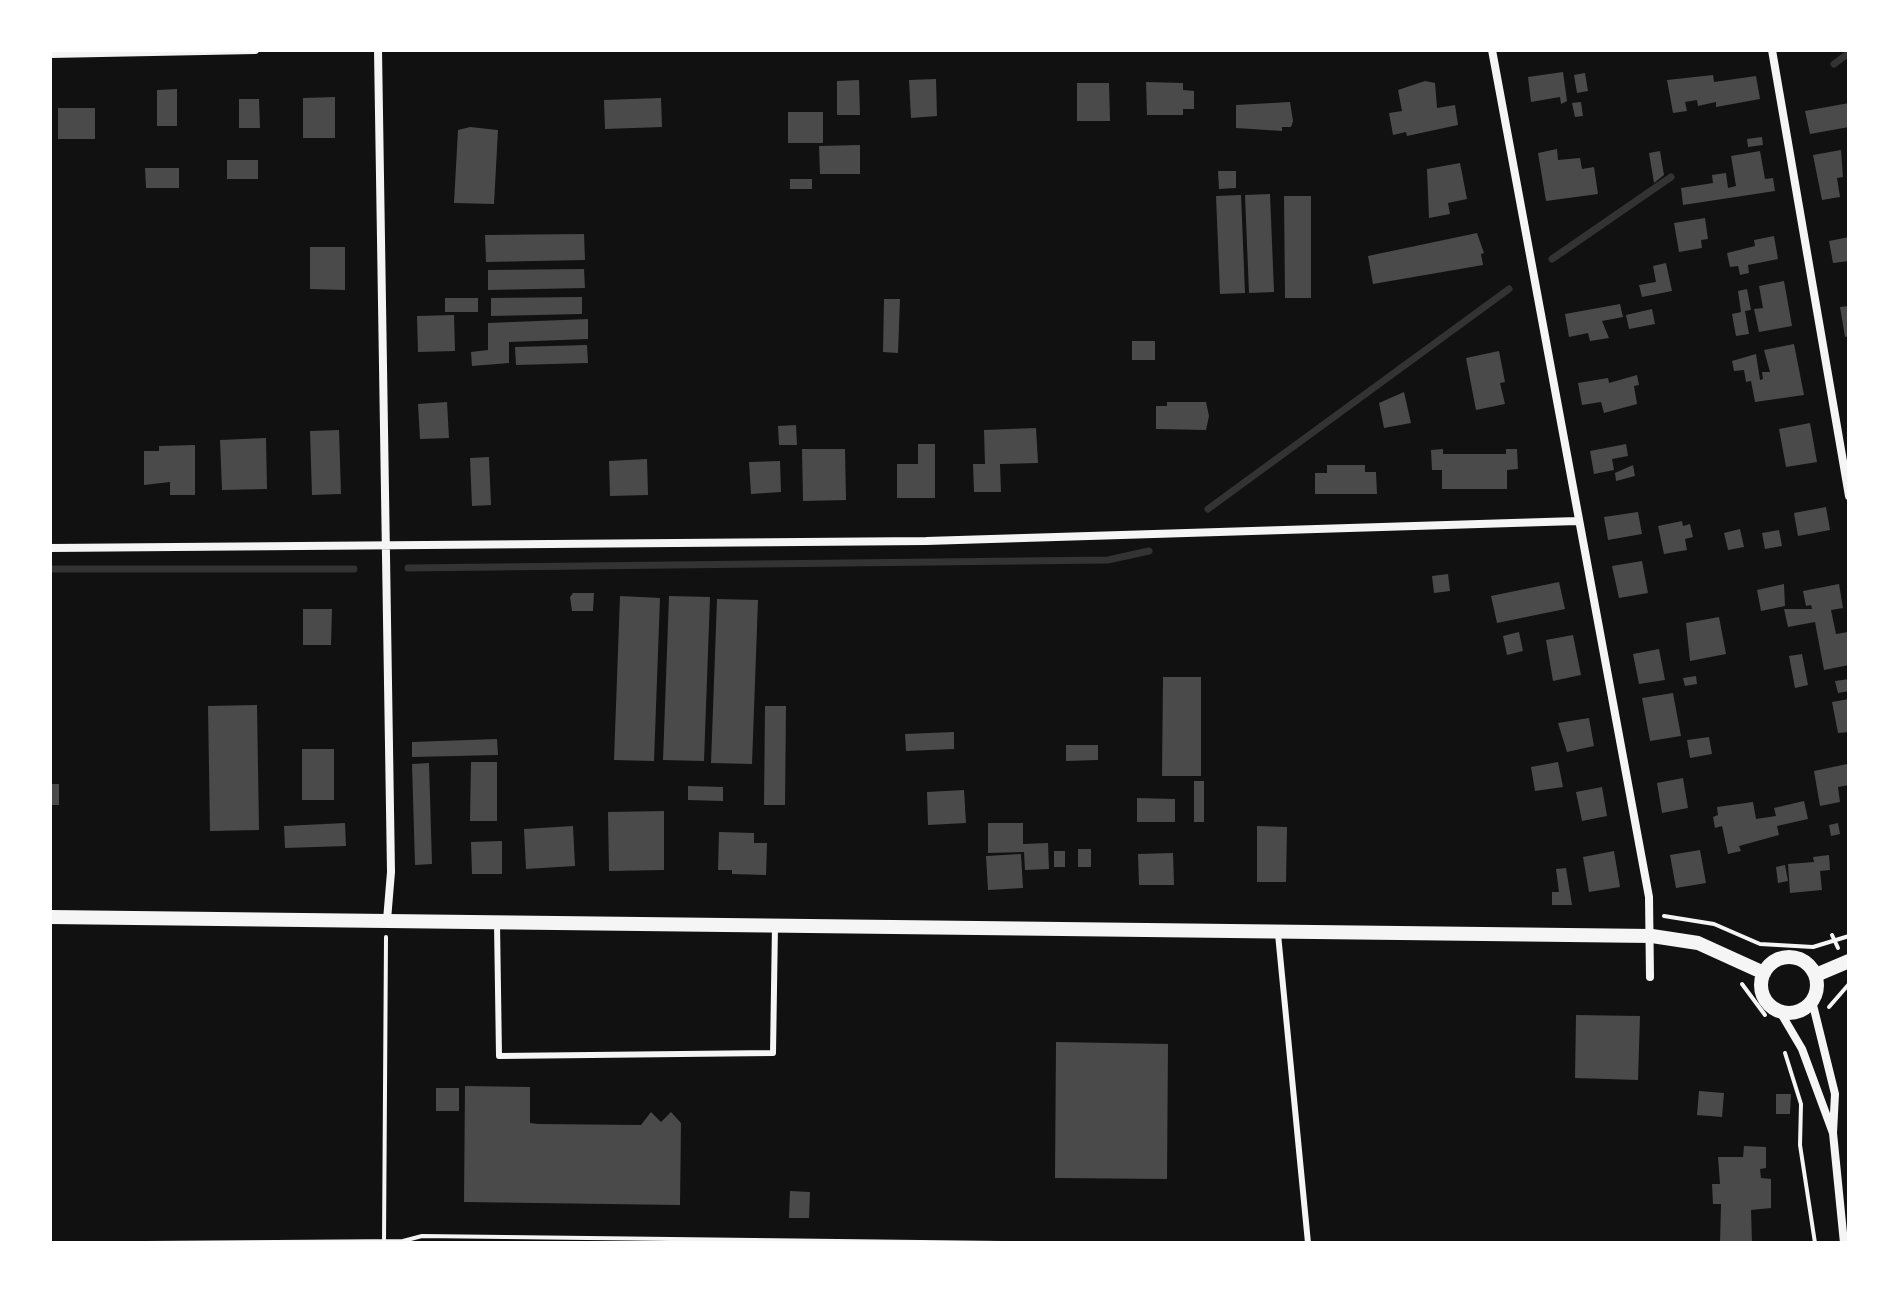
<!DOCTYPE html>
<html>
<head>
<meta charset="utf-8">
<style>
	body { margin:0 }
	#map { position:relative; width:1899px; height:1293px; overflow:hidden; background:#111; font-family:Montserrat,sans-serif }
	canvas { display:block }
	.frame { position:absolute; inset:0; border:52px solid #fff; pointer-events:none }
</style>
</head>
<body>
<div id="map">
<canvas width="1899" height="1293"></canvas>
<div class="frame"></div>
</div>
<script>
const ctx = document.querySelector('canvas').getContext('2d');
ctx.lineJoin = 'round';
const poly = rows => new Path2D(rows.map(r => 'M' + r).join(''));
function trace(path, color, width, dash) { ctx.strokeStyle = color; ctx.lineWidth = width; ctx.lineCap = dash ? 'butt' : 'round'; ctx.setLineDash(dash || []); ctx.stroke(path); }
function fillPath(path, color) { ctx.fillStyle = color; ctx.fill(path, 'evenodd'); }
const stream = poly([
	[1834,64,1849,53],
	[1552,259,1671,177],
	[1208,509,1509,289],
	[408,568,1108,560,1149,551],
	[50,569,354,569]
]);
const building = poly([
	[1563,72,1567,101,1561,104,1560,97,1531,102,1528,77],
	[1585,73,1588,91,1577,93,1574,75],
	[1713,75,1714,82,1756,76,1760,99,1716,107,1716,102,1698,106,1697,100,1685,102,1687,111,1673,113,1667,80],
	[936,79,937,116,911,118,909,80],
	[859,80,860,115,837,115,837,81],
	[1425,81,1435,83,1437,108,1455,105,1458,125,1407,136,1406,132,1393,135,1389,113,1402,111,1398,90],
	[1146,82,1183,83,1183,90,1194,91,1194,109,1183,109,1183,115,1147,115],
	[1077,83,1109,83,1110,121,1077,121],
	[177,89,177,126,157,126,157,90],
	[335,97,335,138,303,138,303,98],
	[661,98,662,127,605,129,604,100],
	[239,99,259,99,260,128,239,128],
	[1290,102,1293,121,1291,127,1282,127,1282,131,1236,128,1236,105],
	[1581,102,1583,116,1575,117,1572,103],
	[1849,103,1849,127,1810,134,1805,111],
	[58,108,95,108,95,139,58,139],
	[788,112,823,112,823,143,788,143],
	[470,127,498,130,494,204,454,203,458,130],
	[1762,137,1763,145,1748,147,1747,139],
	[860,145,860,174,820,174,819,146],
	[1557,149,1558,160,1580,158,1582,169,1594,167,1598,194,1546,201,1538,153],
	[1841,150,1843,177,1837,178,1840,197,1822,200,1813,155],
	[1660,151,1664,175,1654,183,1649,153],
	[1760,151,1765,179,1773,178,1775,191,1683,205,1681,188,1713,183,1712,175,1726,173,1728,188,1736,186,1731,156],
	[227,160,258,160,258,179,227,179],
	[1460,163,1467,199,1448,203,1450,214,1429,218,1427,169],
	[145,168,179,168,179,188,146,188],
	[1218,171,1236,171,1236,188,1219,189],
	[790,179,812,179,812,189,790,189],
	[1270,194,1274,292,1249,293,1245,195],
	[1241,195,1245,293,1220,294,1216,196],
	[1284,196,1311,196,1311,298,1285,298],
	[1705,218,1708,239,1701,240,1702,248,1679,252,1674,223],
	[1477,233,1484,253,1481,254,1483,265,1373,284,1368,256],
	[584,234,585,260,486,262,485,235],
	[1774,236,1778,259,1748,265,1749,273,1740,275,1738,266,1730,267,1727,253,1755,246,1754,240],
	[1849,237,1849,261,1833,263,1829,241],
	[310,247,345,247,345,290,310,289],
	[1666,263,1672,291,1642,297,1639,285,1656,282,1653,266],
	[584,269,585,288,488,290,488,270],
	[1784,281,1792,326,1759,332,1754,309,1763,308,1759,286],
	[1747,289,1751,310,1745,311,1749,334,1736,336,1732,314,1741,312,1738,291],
	[582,297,582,314,491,316,491,298],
	[445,298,478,298,478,312,445,312],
	[884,299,900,299,898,353,883,352],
	[1620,304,1623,317,1602,321,1609,338,1590,341,1588,333,1569,337,1565,314],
	[1849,306,1849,336,1845,337,1840,307],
	[1652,309,1655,324,1629,329,1626,315],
	[454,315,455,351,418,352,417,316],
	[588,319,588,339,509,342,509,363,472,366,471,352,488,350,488,323],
	[1132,341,1155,341,1155,360,1132,360],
	[1794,344,1804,395,1755,402,1751,381,1746,382,1744,370,1734,371,1732,361,1756,354,1760,380,1763,379,1762,372,1770,372,1764,350],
	[587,345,588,363,516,365,515,347],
	[1499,351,1505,382,1500,383,1505,404,1476,410,1466,358],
	[1637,375,1639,385,1634,386,1637,404,1604,413,1601,402,1582,405,1578,383,1608,378,1609,383],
	[1404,392,1411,423,1384,428,1379,403],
	[447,402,449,438,420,439,418,404],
	[1167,402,1206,402,1209,416,1206,430,1156,429,1156,406,1167,406],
	[1810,423,1817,462,1786,467,1779,429],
	[796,425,797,445,779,445,778,426],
	[1036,428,1038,463,1000,464,1001,492,974,492,973,464,985,464,984,430],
	[339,430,341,494,312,495,310,431],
	[266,438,267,489,222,490,220,440],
	[918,444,935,444,935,498,897,498,897,464,918,464],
	[1626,444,1628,456,1612,459,1614,470,1594,474,1590,451],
	[195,445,195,495,170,495,170,482,144,485,144,451,159,451,159,446],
	[802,449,845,449,846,500,803,501],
	[1443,449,1443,454,1506,454,1506,449,1517,449,1518,469,1507,470,1507,489,1442,489,1442,470,1432,470,1431,450],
	[489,457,491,505,472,506,470,458],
	[647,459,648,495,610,496,609,461],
	[780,461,781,492,751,494,749,462],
	[1327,465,1365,465,1365,472,1376,472,1377,494,1315,494,1315,473,1327,473],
	[1633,465,1635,476,1616,481,1615,473],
	[1826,507,1830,530,1798,536,1794,513],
	[1638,512,1642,534,1608,540,1604,517],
	[1682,521,1683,526,1690,524,1693,537,1685,539,1687,550,1664,554,1658,526],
	[1740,529,1744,547,1728,550,1724,533],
	[1779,530,1782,546,1765,549,1762,533],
	[1642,561,1648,593,1619,598,1612,566],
	[1448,574,1450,591,1434,593,1432,576],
	[1559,582,1565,609,1497,623,1491,596],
	[1784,584,1785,606,1761,611,1757,590],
	[1839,584,1843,608,1831,610,1836,634,1848,632,1849,665,1824,670,1815,622,1788,627,1784,609,1812,609,1811,605,1806,606,1803,591],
	[573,593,594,593,593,611,572,611,570,597],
	[620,596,660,598,654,761,614,760],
	[669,596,710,597,704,761,663,760],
	[717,599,758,600,752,764,711,763],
	[303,609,332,609,331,645,303,645],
	[1719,617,1726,654,1690,661,1686,623],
	[1519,632,1523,651,1507,655,1503,636],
	[1573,635,1581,675,1553,681,1546,640],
	[1659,649,1665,680,1639,684,1633,654],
	[1802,654,1808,685,1795,688,1789,656],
	[1696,676,1697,684,1685,686,1683,678],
	[1163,677,1201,677,1201,776,1162,776],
	[1849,679,1849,691,1838,693,1835,681],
	[1673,693,1681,736,1650,741,1642,698],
	[1849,699,1849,732,1838,733,1832,702],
	[257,705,259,830,210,831,208,706],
	[765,706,786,706,785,805,764,805],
	[1589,718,1594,746,1567,752,1558,723],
	[954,732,954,749,906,751,905,734],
	[1709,737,1712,754,1690,758,1687,740],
	[497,739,498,755,412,757,412,742],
	[1066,745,1098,745,1098,760,1066,761],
	[302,749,334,749,334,800,302,800],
	[471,762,497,762,497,821,470,821],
	[1558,762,1563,787,1535,791,1531,767],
	[429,763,432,864,415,865,412,764],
	[1847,764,1849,785,1838,787,1840,802,1820,806,1814,771],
	[1683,778,1688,808,1662,813,1657,783],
	[1194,781,1204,781,1204,822,1194,822],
	[50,784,59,784,59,805,50,805],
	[688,786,723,787,723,801,688,800],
	[1602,787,1607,816,1582,821,1576,792],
	[964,790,966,823,928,825,927,792],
	[1137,798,1175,799,1175,822,1137,822],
	[1804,801,1808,819,1777,826,1779,835,1739,846,1741,851,1728,854,1722,826,1715,828,1713,817,1718,815,1717,807,1753,802,1756,819,1776,816,1774,808],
	[664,811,664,870,609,871,608,812],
	[345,823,346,846,285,848,284,826],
	[988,823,1023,823,1023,844,1048,843,1049,869,1025,870,1024,852,988,853],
	[1838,823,1840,834,1831,836,1829,825],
	[573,826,575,866,526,869,524,829],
	[1257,826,1287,827,1286,882,1257,882],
	[719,832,754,833,754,843,767,843,766,875,732,874,732,870,718,870],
	[502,841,502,874,472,874,471,842],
	[1078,849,1091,849,1091,867,1078,867],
	[1700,850,1706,883,1676,888,1670,855],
	[1054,851,1065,851,1065,867,1054,867],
	[1614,851,1620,887,1589,892,1583,857],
	[1173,853,1174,885,1139,885,1138,854],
	[1021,854,1023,888,988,890,986,856],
	[1829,855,1830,870,1820,871,1822,890,1790,893,1788,864,1814,862,1813,857],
	[1785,865,1788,881,1778,883,1776,867],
	[1566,868,1572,905,1552,905,1552,892,1559,892,1556,869],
	[1576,1015,1640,1016,1638,1080,1575,1078],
	[1056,1042,1168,1044,1167,1179,1055,1178],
	[465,1086,530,1087,530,1123,538,1124,641,1125,651,1112,661,1122,671,1112,681,1123,680,1205,464,1202],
	[436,1088,459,1088,459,1111,436,1111],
	[1699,1091,1724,1093,1722,1117,1697,1115],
	[1776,1094,1791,1094,1790,1114,1776,1114],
	[1744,1146,1766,1147,1766,1168,1760,1169,1761,1178,1771,1179,1771,1208,1751,1210,1752,1243,1720,1243,1721,1204,1713,1204,1712,1184,1720,1184,1718,1157,1743,1157],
	[790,1191,810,1192,809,1218,789,1218]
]);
const path = poly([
	[1664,916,1714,924,1760,944,1813,947,1849,936],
	[1832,935,1838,948],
	[1742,984,1765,1015],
	[1829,1007,1849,984],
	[1785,1053,1801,1104,1800,1145,1815,1243],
	[403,1241,422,1236,1003,1243],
	[146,1243,404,1241],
	[384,1243,386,937]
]);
const service = poly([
	[497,923,499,1056,773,1053,775,925],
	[1278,934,1308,1243]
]);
const minor = poly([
	[378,50,391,872,387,920],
	[1492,50,1649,897,1650,977],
	[1772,50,1849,496],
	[50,54,255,50],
	[50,548,926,541,1577,521],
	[1812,1001,1835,1094,1833,1133,1844,1243],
	[1779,1010,1802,1049,1833,1133]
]);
const tertiary = poly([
	[50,917,1652,936,1698,943,1764,973],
	'1761 985a28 28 0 1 1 56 0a28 28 0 1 1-56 0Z',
	[1816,975,1849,961]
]);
trace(stream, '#333', 7);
fillPath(building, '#4a4a4a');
trace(path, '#f5f5f5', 4);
trace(service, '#f5f5f5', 6);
trace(minor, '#f5f5f5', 8);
trace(tertiary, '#f5f5f5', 14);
</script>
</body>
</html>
